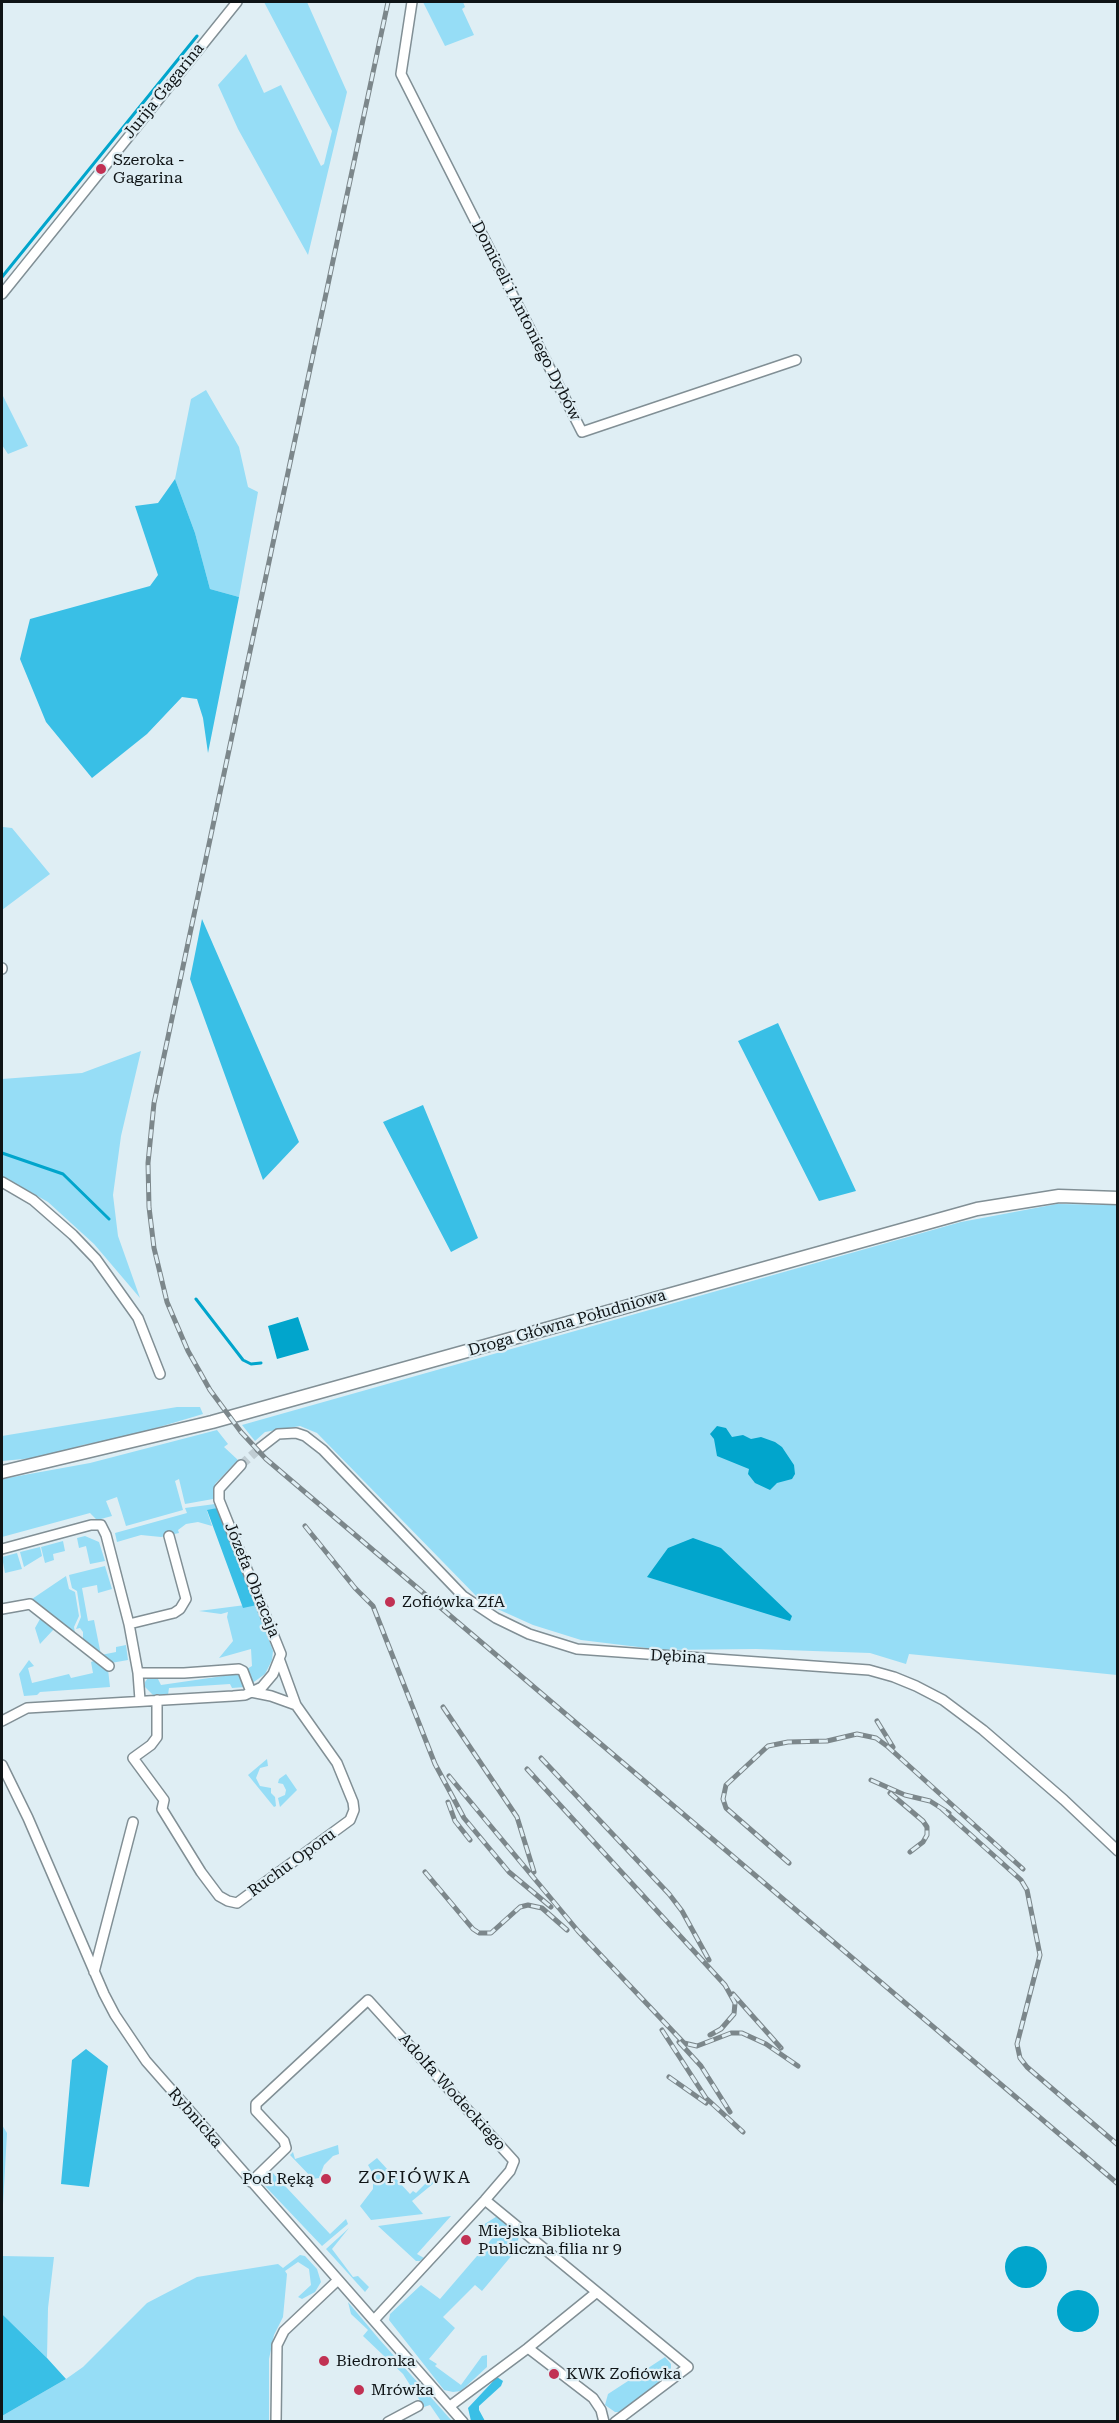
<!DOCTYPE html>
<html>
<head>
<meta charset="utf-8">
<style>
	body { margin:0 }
	#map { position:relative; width:1119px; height:2423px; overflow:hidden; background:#dfeef4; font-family:"Roboto Serif",serif }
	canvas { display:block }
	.frame { position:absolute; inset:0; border:3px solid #0f1416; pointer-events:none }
</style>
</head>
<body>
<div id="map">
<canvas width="1119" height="2423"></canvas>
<div class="frame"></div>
</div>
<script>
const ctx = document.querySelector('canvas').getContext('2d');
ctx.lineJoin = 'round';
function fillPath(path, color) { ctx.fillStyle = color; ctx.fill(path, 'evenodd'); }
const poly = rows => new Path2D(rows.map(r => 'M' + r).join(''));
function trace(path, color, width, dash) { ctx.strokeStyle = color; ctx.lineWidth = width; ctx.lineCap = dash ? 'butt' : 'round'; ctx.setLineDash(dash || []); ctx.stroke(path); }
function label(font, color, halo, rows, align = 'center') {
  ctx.font = font + ' "Roboto Serif",serif'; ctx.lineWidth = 4.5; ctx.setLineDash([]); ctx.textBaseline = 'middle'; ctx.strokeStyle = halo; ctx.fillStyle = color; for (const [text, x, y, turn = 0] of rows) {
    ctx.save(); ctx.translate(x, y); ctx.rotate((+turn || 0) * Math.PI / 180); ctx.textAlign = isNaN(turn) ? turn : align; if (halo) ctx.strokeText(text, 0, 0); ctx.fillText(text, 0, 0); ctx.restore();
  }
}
const green = poly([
	[264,2,307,2,347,92,308,255,238,129,218,85,246,54,264,93,281,85,321,166,324,164,332,131],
	[423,2,463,2,465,7,462,9,474,35,445,46],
	[206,390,239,447,248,487,258,492,239,597,210,589,195,533,175,479,191,399],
	[2,394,28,446,8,454,2,445],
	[3,827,12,828,50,874,2,910],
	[141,1051,121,1136,113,1195,118,1236,140,1298,94,1244,48,1202,2,1176,2,1079,82,1073],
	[1057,1204,1117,1205,1117,1675,909,1654,906,1664,870,1653,756,1649,663,1650,581,1640,533,1625,482,1602,317,1433,300,1426,265,1432,255,1441,242,1425,961,1222],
	[177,1407,200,1407,203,1414,129,1436,83,1445,44,1457,2,1461,2,1436],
	[217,1430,228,1444,224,1447,238,1460,215,1484,213,1499,185,1504,179,1479,175,1481,183,1510,126,1526,117,1497,106,1501,112,1516,97,1520,90,1513,2,1537,2,1479,90,1463],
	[215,1504,217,1508,207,1511,212,1526,198,1522,186,1524,178,1530,179,1533,161,1537,141,1535,117,1542,115,1533,187,1513,185,1508],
	[85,1536,99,1542,105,1561,90,1564,86,1546,79,1548,77,1538],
	[63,1541,65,1551,53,1554,54,1560,45,1563,41,1547],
	[40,1547,42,1556,24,1567,20,1552],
	[17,1553,22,1569,5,1573,2,1557],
	[105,1566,112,1589,98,1593,97,1585,82,1588,88,1621,94,1620,101,1655,116,1652,116,1647,126,1645,128,1660,111,1663,83,1640,83,1632,80,1628,76,1629,81,1617,77,1591,72,1588,69,1575],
	[66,1576,69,1589,75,1592,79,1616,74,1627,75,1633,32,1599],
	[253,1604,257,1605,273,1651,272,1660,265,1674,251,1684,245,1670,252,1666,251,1649,219,1658,233,1641,227,1617,228,1612,221,1614,199,1611],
	[40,1619,54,1629,40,1644,35,1628],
	[29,1660,34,1666,28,1668,32,1683,69,1674,71,1678,93,1673,91,1662,96,1660,108,1669,110,1687,40,1692,37,1695,24,1696,19,1674],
	[237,1674,240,1675,245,1687,232,1688,230,1684,169,1688,168,1695,153,1695,145,1687,145,1682,148,1678,157,1677,161,1685],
	[267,1759,268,1766,260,1768,256,1778,260,1786,271,1788,271,1793,275,1797,276,1806,274,1807,248,1775],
	[286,1774,297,1790,280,1807,278,1798,285,1795,286,1790,283,1784,278,1783,279,1779],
	[2,2125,7,2133,2,2222],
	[338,2145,339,2154,333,2156,324,2165,319,2178,313,2179,290,2155,293,2152,295,2159],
	[377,2158,410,2194,413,2191,416,2193,430,2179,434,2183,412,2201,423,2214,371,2220,360,2206,373,2189,373,2174,368,2165],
	[272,2172,330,2234,346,2219,348,2224,322,2246,265,2186,265,2179],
	[499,2215,520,2233,518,2240,509,2251,513,2254,482,2291,475,2285,443,2317,455,2328,429,2359,437,2364,435,2366,461,2385,482,2356,487,2355,487,2367,461,2391,453,2392,444,2390,389,2320,390,2314,421,2285,440,2299,495,2235,483,2225],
	[451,2216,417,2254,424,2258,420,2261,416,2261,378,2226],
	[349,2228,332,2249,353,2277,358,2276,369,2287,365,2292,326,2249],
	[300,2255,305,2256,317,2269,321,2282,315,2292,302,2299,298,2297,311,2285,309,2269,298,2262,285,2271,287,2274,283,2317,274,2335,269,2359,269,2421,2,2422,2,2416,66,2379,83,2367,147,2303,197,2277,278,2264,283,2268],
	[2,2256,54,2257,48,2308,47,2358,2,2314],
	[348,2302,379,2339,452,2421,441,2421,430,2405,424,2407,403,2374,363,2336,368,2330,351,2314],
	[665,2357,671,2364,671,2375,623,2412,615,2412,605,2405,608,2394]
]);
const forest = poly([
	[175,479,195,533,210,589,239,597,208,753,203,718,197,699,182,697,147,734,92,778,46,722,20,659,30,619,150,586,158,575,135,506,158,503],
	[202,919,299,1142,263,1180,190,979],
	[778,1023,856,1191,819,1201,738,1041],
	[423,1105,478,1238,451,1252,383,1122],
	[217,1508,257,1605,243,1608,207,1510],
	[86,2049,108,2066,89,2187,61,2184,72,2060],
	[2,2314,47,2358,66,2379,2,2416],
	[497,2377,503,2381,501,2386,479,2406,479,2410,485,2421,471,2421,468,2408]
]);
const water = poly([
	[298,1317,309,1350,277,1359,268,1326],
	[717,1426,726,1428,732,1437,743,1435,751,1439,761,1437,775,1442,782,1447,794,1465,795,1474,792,1479,777,1483,770,1490,755,1483,748,1474,749,1469,717,1456,714,1439,710,1434],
	[693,1538,721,1548,792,1616,790,1621,647,1577,668,1548],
	'1005 2267a21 21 0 1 1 42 0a21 21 0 1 1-42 0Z',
	'1057 2311a21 21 0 1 1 42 0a21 21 0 1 1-42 0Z'
]);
const stream = poly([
	[2,277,197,36],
	[2,1153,63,1174,109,1219],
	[196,1299,243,1360,251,1364,261,1363]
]);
const minorTunnel = poly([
	[241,1465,260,1448]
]);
const minor = poly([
	[412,2,401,74,582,432,796,360],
	[2,294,237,2],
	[2,968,2,969],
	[2,1182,33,1200,73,1235,96,1259,138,1318,160,1374],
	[260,1448,278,1434,296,1433,305,1436,323,1450,463,1596,496,1618,529,1634,577,1649,869,1670,894,1677,916,1686,943,1700,983,1730,1064,1800,1118,1851],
	[2,1549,91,1525,101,1525,106,1535,129,1624,138,1673,140,1700],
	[2,1609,30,1604,109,1666],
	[129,1624,174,1613,180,1609,186,1599,169,1536],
	[138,1673,184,1673,239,1669,243,1671,251,1692,271,1696,296,1705],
	[157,1700,157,1737,151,1745,133,1758,164,1800,162,1809,201,1872,219,1896,228,1901,237,1903,350,1820,354,1810,353,1802,337,1763,296,1705,280,1661],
	[2,1721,27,1708,233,1696,245,1695,262,1687,273,1674,281,1654,219,1500,219,1489,241,1465],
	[2,1765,28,1818,104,1994,115,2015,146,2061,463,2422],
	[94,1972,133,1822],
	[251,2182,286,2148,284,2141,256,2111,256,2104,368,2000,514,2161,510,2171,485,2200,374,2320],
	[485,2200,688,2367,615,2422],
	[528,2348,597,2292],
	[450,2406,528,2348,593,2398,601,2410,604,2422],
	[276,2422,277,2345,284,2331,338,2280],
	[388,2422,418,2406]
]);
const major = poly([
	[2,1472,212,1422,977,1209,1059,1196,1118,1198]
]);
const rail = poly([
	[388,2,154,1103,148,1163,149,1207,154,1248,167,1302,188,1351,210,1390,241,1432,266,1459,1118,2184],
	[305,1526,355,1588,373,1606,435,1764,464,1818,509,1872,551,1907],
	[443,1707,517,1817,534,1872],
	[877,1721,893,1747],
	[541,1758,669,1894,682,1911,709,1960],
	[527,1769,725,1985,735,2003,734,2014,721,2029,710,2035],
	[449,1776,578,1931,684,2043,697,2046,731,2033,742,2033,766,2044,798,2066],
	[871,1780,905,1795,930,1801,949,1813],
	[890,1793,923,1821,927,1827,927,1835,923,1842,910,1852],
	[448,1802,455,1821,470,1840],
	[942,1809,1021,1880,1027,1890,1040,1955,1017,2044,1020,2058,1027,2067,1118,2145],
	[789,1863,726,1808,723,1799,726,1785,768,1746,788,1742,827,1741,857,1734,876,1738,887,1746,1023,1869],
	[425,1872,473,1929,479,1933,491,1933,520,1907,528,1905,542,1908,567,1930],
	[733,1994,781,2048],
	[662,2030,706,2098,743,2132],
	[679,2042,701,2066,730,2112],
	[669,2077,706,2103]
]);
const markers = [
	[101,169,6,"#c13153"],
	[390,1602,6,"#c13153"],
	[326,2179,6,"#c13153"],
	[466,2240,6,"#c13153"],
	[324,2361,6,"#c13153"],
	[554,2374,6,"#c13153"],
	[359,2390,6,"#c13153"]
];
const streetNames = [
	["Jurija Gagarina",164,91,-51],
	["Domiceli i Antoniego Dybów",526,321,63],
	["Droga Główna Południowa",567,1323,-16],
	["Józefa Obracaja",252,1580,68],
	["Dębina",678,1657,3],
	["Ruchu Oporu",292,1863,-36],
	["Adolfa Wodeckiego",452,2092,48],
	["Rybnicka",195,2118,49]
];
const poiNames = [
	["Szeroka -",113,160],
	["Gagarina",113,178],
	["Zofiówka ZfA",402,1602],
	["Pod Ręką",314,2179,"right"],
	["Miejska Biblioteka",478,2231],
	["Publiczna filia nr 9",478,2249],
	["Biedronka",336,2361],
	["KWK Zofiówka",566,2374],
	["Mrówka",371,2390]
];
const neighbourhoodNames = [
	["ZOFIÓWKA",415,2178]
];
fillPath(green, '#96ddf6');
fillPath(forest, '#39bfe6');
fillPath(water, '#01a5cc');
trace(stream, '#01a5cc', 3);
trace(minorTunnel, '#c0cdd3', 9, [9, 4.5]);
trace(minor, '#818f95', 12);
trace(major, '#818f95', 15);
trace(minor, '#fff', 9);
trace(major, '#fff', 12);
trace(rail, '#7c878b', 5);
trace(rail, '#dfeef4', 3, [9]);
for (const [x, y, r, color] of markers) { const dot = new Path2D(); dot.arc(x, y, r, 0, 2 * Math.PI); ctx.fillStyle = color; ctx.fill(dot); trace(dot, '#dfeef4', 2); }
label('16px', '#0f1416', '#dfeef4', streetNames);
label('16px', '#0f1416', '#dfeef4', poiNames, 'left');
ctx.letterSpacing = '1.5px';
label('18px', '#0f1416', '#dfeef4', neighbourhoodNames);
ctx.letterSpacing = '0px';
</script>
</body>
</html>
